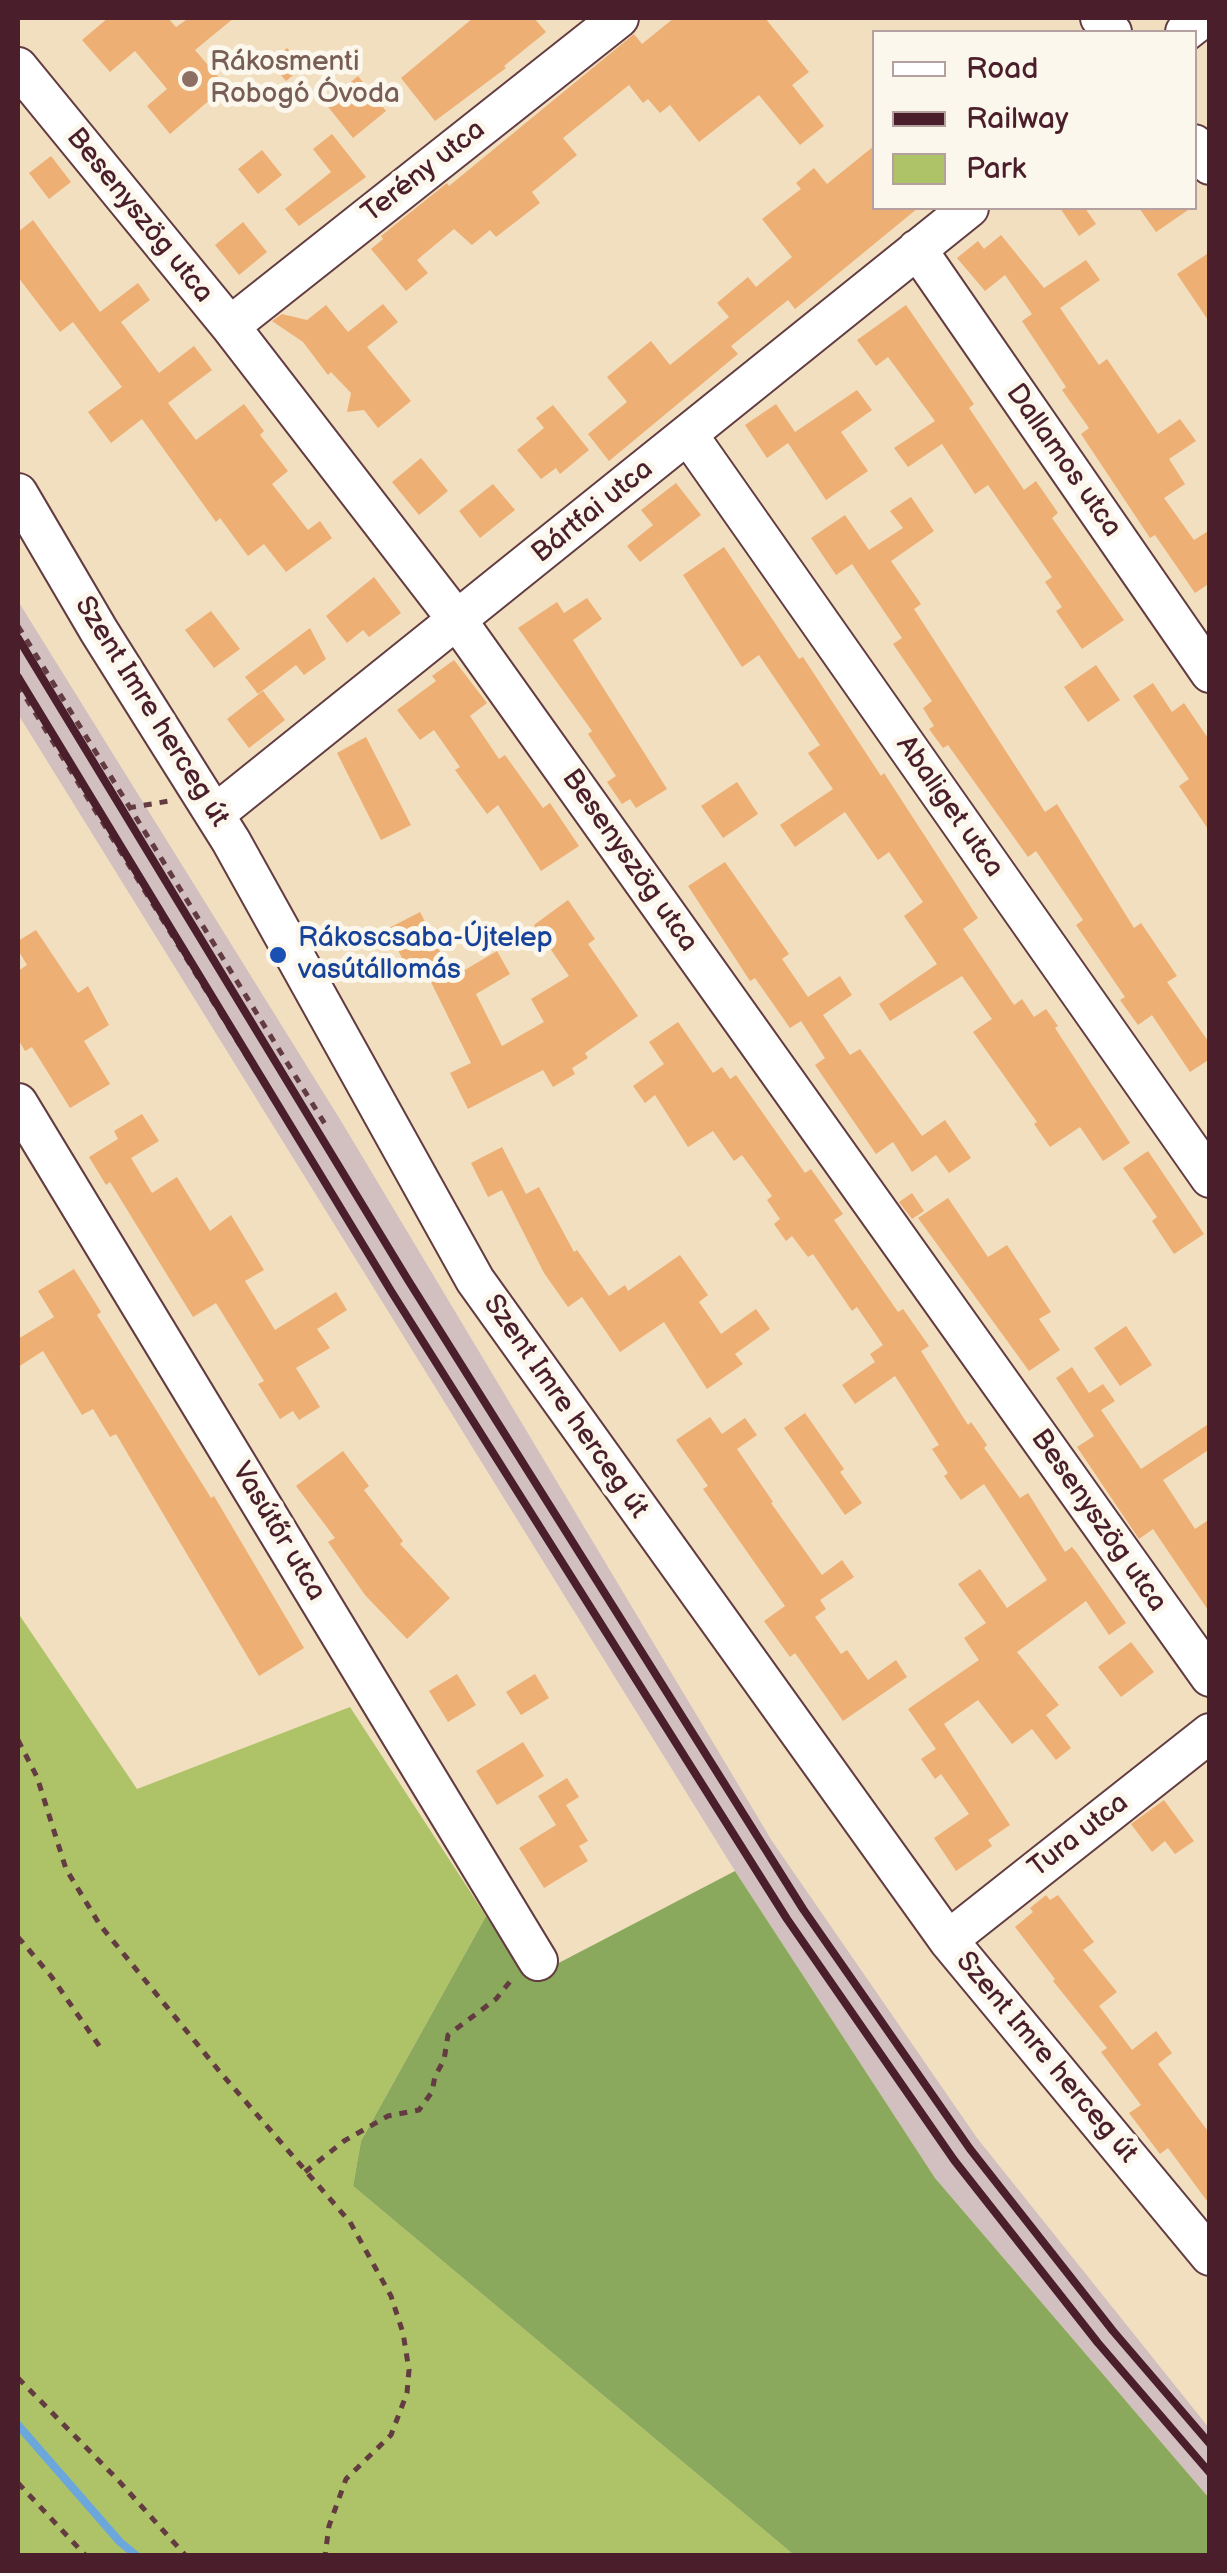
<!DOCTYPE html>
<html>
<head>
<meta charset="utf-8">
<style>
	body { margin:0 }
	#map { position:relative; width:1227px; height:2573px; overflow:hidden; background:#f1dfc0; font-family:"Balsamiq Sans",sans-serif }
	canvas { display:block }
	.frame { position:absolute; inset:0; border:20px solid #4a1f2b; pointer-events:none }
	.legend { position:absolute; left:872px; top:30px; width:325px; height:180px; box-sizing:border-box; background:#fbf7ec; border:2px solid #b4a19f; margin:0; padding:12px 18px; list-style:none; font-size:30px; color:#4a1f2b }
	.legend li { display:flex; align-items:center; gap:20px; height:50px }
	.legend b { width:50px; border:2px solid #b4a19f }
</style>
</head>
<body>
<div id="map">
<canvas width="1227" height="2573"></canvas>
<div class="frame"></div>
<ul class="legend">
<li><b style="height:12px;background:#fff"></b>Road</li>
<li><b style="height:12px;background:#4a1f2b"></b>Railway</li>
<li><b style="height:28px;background:#aec367"></b>Park</li>
</ul>
</div>
<script>
const ctx = document.querySelector('canvas').getContext('2d');
ctx.lineJoin = 'round';
function fillPath(path, color) { ctx.fillStyle = color; ctx.fill(path, 'evenodd'); }
const poly = rows => new Path2D(rows.map(r => 'M' + r).join(''));
function trace(path, color, width, dash) { ctx.strokeStyle = color; ctx.lineWidth = width; ctx.lineCap = dash ? 'butt' : 'round'; ctx.setLineDash(dash || []); ctx.stroke(path); }
function label(font, color, halo, rows, align = 'center') {
  ctx.font = font + ' "Balsamiq Sans",sans-serif'; ctx.lineWidth = 10; ctx.setLineDash([]); ctx.textBaseline = 'middle'; ctx.strokeStyle = halo; ctx.fillStyle = color; for (const [text, x, y, turn = 0] of rows) {
    ctx.save(); ctx.translate(x, y); ctx.rotate((+turn || 0) * Math.PI / 180); ctx.textAlign = isNaN(turn) ? turn : align; if (halo) ctx.strokeText(text, 0, 0); ctx.fillText(text, 0, 0); ctx.restore();
  }
}
const industrial = poly([
	[18,601,341,1121,772,1841,977,2138,1209,2428,1209,2498,935,2178,735,1871,18,714]
]);
const green = poly([
	[18,1613,137,1789,350,1707,486,1916,361,2141,353,2186,794,2555,18,2555]
]);
const forest = poly([
	[735,1871,935,2178,1209,2498,1209,2555,794,2555,353,2186,361,2141,486,1916,528,1979]
]);
const stream = poly([
	[18,2425,120,2542,137,2556]
]);
const building = poly([
	[108,18,168,18,176,27,189,18,234,18,195,50,226,86,170,134,147,106,167,89,135,51,110,72,82,40],
	[473,18,534,18,546,32,504,66,506,68,435,121,401,78],
	[674,18,765,18,809,72,792,85,824,126,800,145,759,95,699,142,670,105,660,113,648,99,643,103,629,85,563,138,577,155,532,192,540,203,496,237,490,230,472,245,454,229,417,260,428,273,406,291,371,249,383,239,381,236,447,183,449,186,634,34,642,44],
	[287,48,303,67,286,81,270,62],
	[358,76,386,111,353,138,325,103],
	[332,134,366,177,299,226,285,209,331,172,313,149],
	[874,146,874,208,918,208,795,309,788,300,731,346,738,354,609,461,588,434,627,402,607,377,651,341,670,365,729,317,717,303,748,277,756,287,792,257,762,219,801,189,796,183,814,168,827,184],
	[262,150,282,175,258,194,238,169],
	[51,156,71,182,49,199,29,173],
	[1060,208,1085,208,1096,224,1079,236],
	[1139,208,1191,208,1156,232],
	[33,220,100,312,138,283,150,300,121,322,159,373,194,346,212,370,168,403,196,440,244,404,264,431,260,435,288,471,272,484,308,530,320,521,332,538,286,572,264,544,248,556,220,518,216,522,142,419,111,443,88,412,122,387,73,322,60,332,18,277,18,232],
	[243,222,267,252,239,275,215,245],
	[1001,235,1044,288,1086,260,1100,280,1060,308,1099,365,1107,359,1158,434,1180,419,1196,441,1169,459,1185,484,1164,498,1194,540,1210,530,1210,583,1195,593,1155,535,1150,538,1081,434,1089,428,1062,390,1066,387,1022,321,1032,314,1005,275,985,291,957,258,978,241,984,249],
	[1210,252,1210,323,1177,274],
	[383,304,398,322,367,347,411,401,378,428,364,410,347,412,351,393,331,372,328,375,303,342,272,321,282,314,307,320,326,305,348,332],
	[906,305,974,404,969,408,1024,490,1036,481,1058,513,1052,518,1124,620,1082,649,1056,611,1062,607,1045,582,1052,577,988,485,975,494,942,444,908,467,894,448,935,421,888,357,876,366,857,340],
	[857,390,872,410,841,432,868,471,826,500,788,443,767,458,745,425,776,404,795,432],
	[553,405,589,450,560,474,556,468,541,479,517,450,544,428,536,418],
	[421,458,448,491,419,515,392,482],
	[676,483,701,515,640,562,627,546,653,525,641,510],
	[493,484,515,510,480,538,459,511],
	[911,497,934,531,891,561,921,604,914,609,1045,812,1057,804,1134,928,1141,923,1177,976,1167,982,1210,1044,1210,1059,1190,1072,1152,1015,1138,1025,1120,1000,1125,997,1076,925,1083,920,1036,851,1028,857,948,745,943,748,929,729,934,726,923,708,932,701,893,644,902,638,852,564,836,575,811,538,845,515,869,550,903,528,890,511],
	[724,547,799,659,803,657,881,776,884,773,978,918,963,929,1014,1005,1022,999,1034,1017,1046,1009,1058,1026,1055,1028,1130,1143,1103,1161,1080,1127,1050,1147,1034,1124,1037,1122,973,1032,992,1019,962,976,890,1021,879,1004,937,964,904,916,923,902,889,852,878,860,845,812,795,847,780,825,833,789,808,753,820,745,759,655,742,667,683,575],
	[374,577,401,613,369,637,363,630,347,643,326,616],
	[587,598,602,619,573,640,667,789,636,808,630,799,622,804,607,782,616,776,588,734,592,731,518,628,557,602,564,613],
	[211,611,240,649,214,668,185,630],
	[310,628,326,659,304,675,296,665,258,694,245,677],
	[454,660,487,703,470,716,499,759,505,755,543,808,550,803,579,846,541,871,498,805,487,814,455,770,460,767,434,730,420,740,397,710,436,681,432,676],
	[1096,665,1120,700,1088,722,1064,687],
	[1153,683,1172,712,1184,703,1210,741,1210,832,1179,786,1189,779,1133,696],
	[263,691,285,720,249,748,227,719],
	[366,737,411,825,381,840,337,753],
	[737,782,758,814,723,838,701,806],
	[725,862,789,954,782,959,808,997,840,976,852,995,823,1015,850,1055,860,1049,922,1136,945,1120,971,1158,949,1173,936,1155,912,1172,893,1142,876,1154,815,1065,825,1058,801,1021,790,1028,755,978,750,981,688,886],
	[568,900,595,939,588,944,638,1016,585,1053,588,1058,572,1068,575,1074,553,1087,543,1070,468,1109,450,1073,471,1063,425,970,412,977,387,929,420,912,453,977,497,951,510,974,476,994,502,1046,544,1022,531,999,569,976,534,925],
	[36,930,78,993,88,986,109,1025,84,1041,110,1084,70,1108,32,1047,25,1051,18,1039,18,971,27,965,18,950,18,941],
	[678,1022,713,1073,722,1067,730,1079,736,1075,805,1173,811,1169,843,1214,834,1220,898,1312,903,1309,929,1346,921,1351,968,1425,971,1422,987,1445,984,1448,1020,1498,1028,1493,1065,1552,1072,1547,1077,1553,1126,1623,1109,1635,1086,1601,1017,1652,1059,1705,1046,1715,1071,1748,1056,1760,1032,1729,1012,1744,978,1700,944,1724,1010,1825,988,1840,992,1846,956,1871,934,1838,969,1814,941,1774,935,1779,921,1759,936,1749,908,1709,979,1660,964,1638,986,1623,958,1584,980,1569,1007,1608,1047,1580,984,1484,961,1500,944,1476,948,1473,932,1449,939,1445,895,1376,855,1404,842,1385,875,1362,870,1354,883,1345,857,1307,852,1311,813,1254,808,1257,792,1236,786,1241,774,1224,780,1219,767,1200,772,1196,742,1155,734,1161,713,1131,688,1147,655,1095,645,1103,633,1086,664,1064,649,1042],
	[142,1114,159,1141,131,1158,152,1193,177,1177,210,1231,231,1215,264,1270,245,1281,275,1330,336,1292,347,1310,317,1329,330,1348,296,1368,320,1407,299,1420,293,1411,280,1419,258,1384,264,1381,216,1303,193,1317,110,1182,106,1185,89,1157,118,1139,114,1131],
	[502,1147,526,1194,539,1187,574,1252,577,1250,609,1296,625,1285,628,1291,680,1255,708,1295,699,1302,721,1334,756,1309,770,1329,735,1354,743,1364,707,1389,664,1322,620,1352,582,1297,568,1307,544,1273,502,1190,488,1197,471,1163],
	[1148,1151,1204,1234,1174,1254,1152,1221,1157,1217,1123,1168],
	[912,1193,924,1211,912,1219,899,1202],
	[948,1198,988,1257,1007,1245,1051,1312,1039,1319,1060,1350,1029,1371,918,1218],
	[74,1269,101,1312,97,1315,211,1498,214,1496,304,1648,259,1676,116,1434,110,1437,93,1409,82,1415,43,1351,18,1367,18,1339,54,1317,38,1291],
	[1126,1326,1152,1365,1120,1386,1094,1348],
	[1072,1367,1089,1393,1103,1384,1115,1401,1101,1410,1141,1469,1210,1423,1210,1449,1163,1480,1195,1529,1210,1519,1210,1613,1153,1529,1139,1539,1077,1447,1094,1436,1056,1378],
	[805,1413,844,1469,840,1472,862,1503,845,1515,784,1428],
	[710,1417,722,1434,745,1418,757,1435,737,1449,773,1502,771,1503,822,1575,842,1560,854,1577,820,1600,826,1609,815,1617,841,1654,847,1650,868,1680,896,1660,907,1677,843,1721,795,1653,790,1657,764,1621,785,1606,703,1489,708,1486,676,1440],
	[343,1451,369,1486,364,1490,403,1541,400,1544,450,1598,407,1639,365,1595,328,1542,335,1538,296,1486],
	[1131,1642,1154,1672,1121,1697,1098,1667],
	[457,1674,476,1705,448,1722,429,1691],
	[535,1674,549,1698,521,1715,506,1692],
	[523,1742,544,1776,497,1805,476,1771],
	[567,1778,579,1797,566,1805,588,1841,579,1846,588,1861,544,1888,519,1848,556,1825,538,1796],
	[1164,1800,1194,1841,1175,1854,1165,1841,1152,1852,1131,1824],
	[1046,1895,1050,1900,1058,1895,1094,1942,1083,1950,1117,1992,1099,2006,1132,2050,1156,2031,1172,2053,1158,2064,1210,2134,1210,2205,1168,2148,1160,2154,1129,2113,1141,2105,1101,2052,1107,2048,1053,1981,1055,1979,1015,1927,1033,1912,1030,1908]
]);
const path = poly([
	[18,626,328,1129],
	[18,685,302,1146],
	[128,808,169,801],
	[18,1740,37,1777,66,1869,100,1925,220,2072,350,2222,391,2296,403,2333,409,2370,407,2393,391,2435,346,2479,329,2526,325,2556],
	[18,1937,51,1976,100,2047],
	[305,2172,344,2141,388,2116,419,2110,432,2092,435,2076,444,2060,448,2035,496,1999,512,1979],
	[18,2378,118,2480,186,2556],
	[18,2483,86,2556]
]);
const minor = poly([
	[1100,18,1112,32],
	[1185,32,1203,18],
	[18,67,230,326,457,620,1210,1677],
	[1194,144,1210,165],
	[917,249,1210,673],
	[230,326,619,18],
	[689,436,1210,1178],
	[18,493,99,631,231,841,475,1280,948,1940,1210,2256],
	[215,814,969,208],
	[18,1103,538,1961],
	[948,1940,1210,1733]
]);
const rail = poly([
	[18,638,408,1280,803,1909,970,2149,1113,2331,1210,2444],
	[18,677,391,1291,787,1919,954,2160,1098,2343,1210,2473]
]);
const markers = [
	[190,79,10,"#8d6e63"],
	[278,955,10,"#1a4fb4"]
];
const educationNames = [
	["Rákosmenti",210,63],
	["Robogó Óvoda",210,95]
];
const streetNames = [
	["Terény utca",424,172,-38],
	["Besenyszög utca",139,216,51],
	["Dallamos utca",1063,461,55],
	["Bártfai utca",593,512,-39],
	["Szent Imre herceg út",151,712,58],
	["Abaliget utca",949,807,55],
	["Besenyszög utca",629,861,55],
	["Szent Imre herceg út",565,1407,55],
	["Besenyszög utca",1098,1521,55],
	["Vasútőr utca",278,1532,59],
	["Tura utca",1079,1836,-38],
	["Szent Imre herceg út",1046,2058,50]
];
const transitNames = [
	["Rákoscsaba-Újtelep",298,939],
	["vasútállomás",298,971]
];
fillPath(industrial, '#d2bfbf');
fillPath(green, '#aec367');
fillPath(forest, '#8aa95c');
trace(stream, '#6ca7dc', 8);
fillPath(building, '#edaf74');
trace(minor, '#633c41', 42);
trace(path, '#633c41', 5, [8, 8]);
trace(minor, '#fff', 38);
trace(rail, '#4a1f2b', 8);
for (const [x, y, r, color] of markers) { const dot = new Path2D(); dot.arc(x, y, r, 0, 2 * Math.PI); ctx.fillStyle = color; ctx.fill(dot); trace(dot, '#fbf7ec', 4); }
label('28px', '#785e54', '#fbf7ec', educationNames, 'left');
label('28px', '#4a1f2b', '#fbf7ec', streetNames);
label('28px', '#164399', '#fbf7ec', transitNames, 'left');
</script>
</body>
</html>
